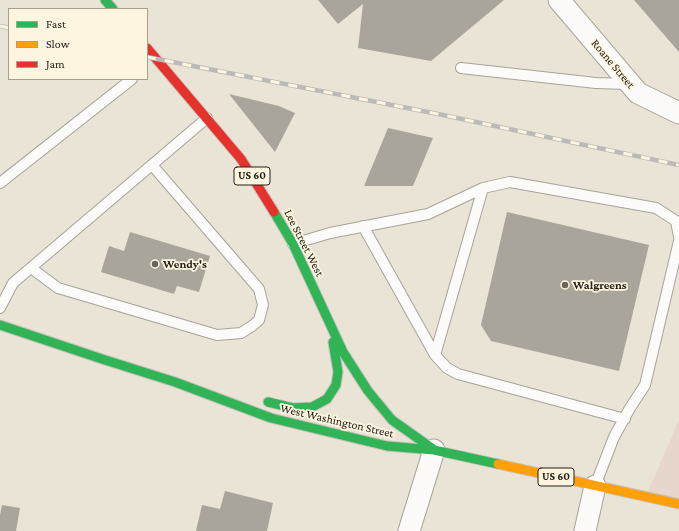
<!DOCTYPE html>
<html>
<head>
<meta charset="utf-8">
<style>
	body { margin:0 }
	#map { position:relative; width:679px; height:531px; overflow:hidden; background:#eae4d7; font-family:"Crimson Pro",serif }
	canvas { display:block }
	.legend { position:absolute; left:8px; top:8px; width:140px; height:72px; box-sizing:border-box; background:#fef5e1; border:1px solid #a7a091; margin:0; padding:5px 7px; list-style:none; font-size:12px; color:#242118 }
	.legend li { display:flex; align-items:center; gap:8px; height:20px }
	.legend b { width:20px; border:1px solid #a7a091 }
</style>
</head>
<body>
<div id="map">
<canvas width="679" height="531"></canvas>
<ul class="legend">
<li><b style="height:5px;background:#30b455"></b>Fast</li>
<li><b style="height:5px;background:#ff9f0a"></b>Slow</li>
<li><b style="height:5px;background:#e5322d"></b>Jam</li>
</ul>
</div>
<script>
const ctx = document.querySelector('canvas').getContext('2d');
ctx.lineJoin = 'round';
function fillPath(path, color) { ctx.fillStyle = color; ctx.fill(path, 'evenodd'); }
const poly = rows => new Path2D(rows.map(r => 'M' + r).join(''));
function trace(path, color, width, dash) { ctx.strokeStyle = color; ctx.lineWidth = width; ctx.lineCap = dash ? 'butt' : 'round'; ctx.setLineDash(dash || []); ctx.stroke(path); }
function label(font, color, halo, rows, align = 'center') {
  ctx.font = font + ' "Crimson Pro",serif'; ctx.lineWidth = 3.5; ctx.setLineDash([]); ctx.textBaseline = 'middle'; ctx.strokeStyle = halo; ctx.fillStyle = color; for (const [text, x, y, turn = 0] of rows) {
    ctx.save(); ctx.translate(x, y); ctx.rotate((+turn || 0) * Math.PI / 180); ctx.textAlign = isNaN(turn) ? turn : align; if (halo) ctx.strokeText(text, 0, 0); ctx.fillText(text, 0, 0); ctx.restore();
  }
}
const industrial = poly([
	[679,420,679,504,646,496]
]);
const building = poly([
	[318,0,504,0,431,61,358,48,363,4,338,24],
	[634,0,679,0,679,52],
	[229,94,279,106,295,113,275,152],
	[388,128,433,138,413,186,364,186],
	[507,212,649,245,619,371,491,341,481,325],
	[130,232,210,256,199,292,177,286,174,294,101,272,109,246,124,251],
	[225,491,273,503,267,531,196,531,202,505,220,509],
	[2,505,20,508,16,531,0,531,0,515]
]);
const lane = poly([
	[461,68,596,83,630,84],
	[0,183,132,79],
	[363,226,435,355,447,368,458,374,625,419],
	[293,244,330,233,428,214,483,188,510,182,656,208,676,221,679,237],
	[31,268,58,288,217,335,241,333,252,326,259,320,263,305,259,289,152,165],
	[0,308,13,283,207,118],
	[435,355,483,188],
	[595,486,614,437,630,408,645,385,679,241]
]);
const street = poly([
	[559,0,638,93,679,113],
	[409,531,434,450],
	[585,531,595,486]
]);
const fast = poly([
	[105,0,113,9],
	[274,212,293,244,343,352,368,391,392,420,433,449],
	[0,325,102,359,175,382,271,418,387,446,434,450,498,464],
	[268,402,293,408,312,407,327,399,336,385,338,372,333,342]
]);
const slow = poly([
	[498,464,679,504]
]);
const jam = poly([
	[147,48,241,159,274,212]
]);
const rail = poly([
	[0,26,9,28],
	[147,57,443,115,679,165]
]);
const markers = [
	[155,264,4,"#69655b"],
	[565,285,4,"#69655b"]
];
const shields = [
	[252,176,36],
	[556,477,36]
];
const shieldNames = [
	["US 60",252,176],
	["US 60",556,477]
];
const streetNames = [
	["Roane Street",613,64,50],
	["Lee Street West",304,243,63],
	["West Washington Street",337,421,13]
];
const poiNames = [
	["Wendy's",163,264],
	["Walgreens",573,285]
];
fillPath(industrial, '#e6d6cc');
fillPath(building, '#aaa59a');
trace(lane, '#a7a399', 12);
trace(street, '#a7a399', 23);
trace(fast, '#c4c1ba', 11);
trace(slow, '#c4c1ba', 11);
trace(jam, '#c4c1ba', 11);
trace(lane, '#fcfbf9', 10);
trace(street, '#fcfbf9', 21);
trace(fast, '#30b455', 9);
trace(slow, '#ff9f0a', 9);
trace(jam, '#e5322d', 9);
trace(rail, '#bcbab7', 4.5);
trace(rail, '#fef5e1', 3, [9]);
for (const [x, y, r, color] of markers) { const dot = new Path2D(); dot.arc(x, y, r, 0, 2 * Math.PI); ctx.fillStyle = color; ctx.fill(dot); trace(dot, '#fef5e1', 1.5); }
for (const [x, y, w] of shields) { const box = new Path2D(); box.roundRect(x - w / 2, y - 9, w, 18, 3); ctx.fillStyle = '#fef5e1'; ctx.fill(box); trace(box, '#242118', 1); }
label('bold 11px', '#242118', null, shieldNames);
label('12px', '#242118', '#fef5e1', streetNames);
label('bold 12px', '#242118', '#fef5e1', poiNames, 'left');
</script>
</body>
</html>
